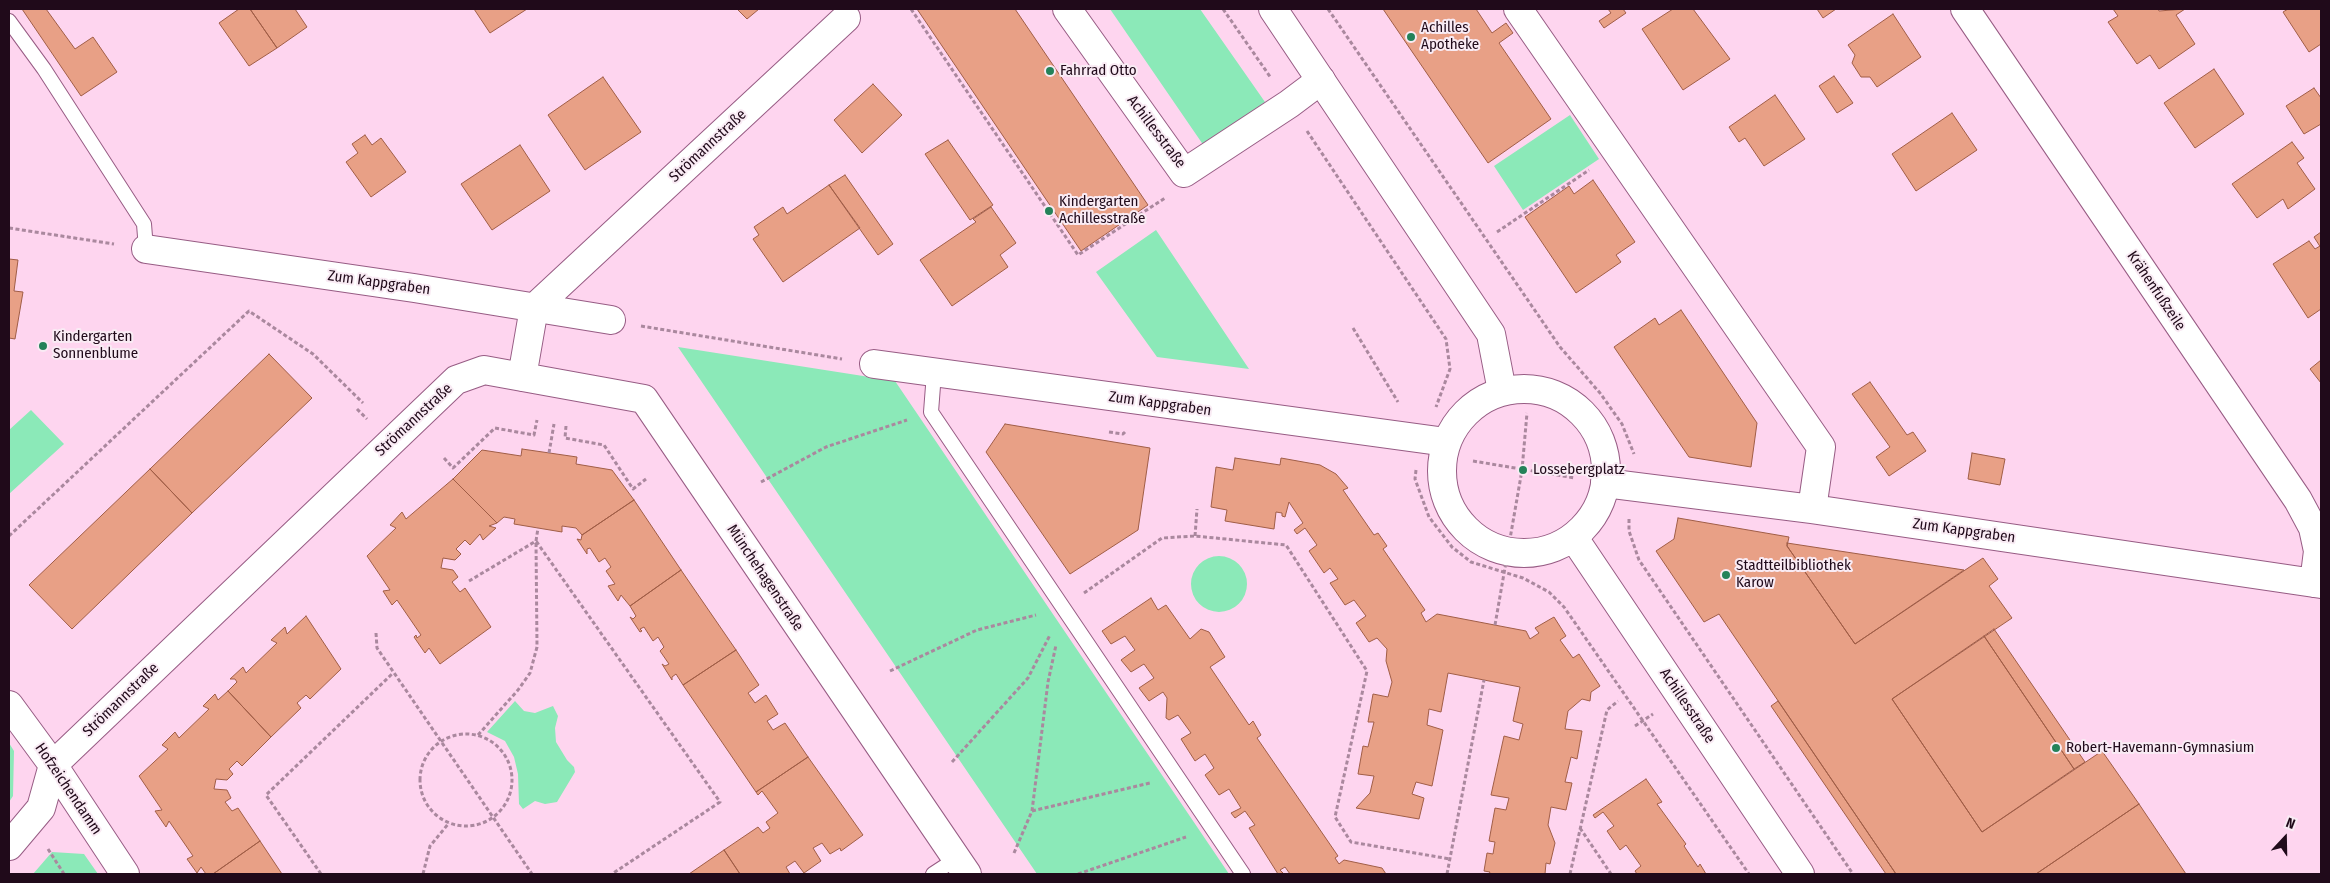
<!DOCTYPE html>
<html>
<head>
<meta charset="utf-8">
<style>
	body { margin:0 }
	#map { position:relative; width:2330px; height:883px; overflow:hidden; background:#fed5ef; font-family:"Fira Sans Condensed",sans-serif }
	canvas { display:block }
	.frame { position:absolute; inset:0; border:10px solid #200a1a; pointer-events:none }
	.north { position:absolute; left:2260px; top:813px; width:50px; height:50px; -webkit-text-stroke:4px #f9ebf4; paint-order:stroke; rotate:21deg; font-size:14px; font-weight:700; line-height:20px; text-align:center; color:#200a1a }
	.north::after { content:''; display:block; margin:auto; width:18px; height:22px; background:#200a1a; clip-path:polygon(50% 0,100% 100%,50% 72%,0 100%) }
</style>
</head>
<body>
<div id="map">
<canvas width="2330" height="883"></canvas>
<div class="frame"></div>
<div class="north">N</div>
</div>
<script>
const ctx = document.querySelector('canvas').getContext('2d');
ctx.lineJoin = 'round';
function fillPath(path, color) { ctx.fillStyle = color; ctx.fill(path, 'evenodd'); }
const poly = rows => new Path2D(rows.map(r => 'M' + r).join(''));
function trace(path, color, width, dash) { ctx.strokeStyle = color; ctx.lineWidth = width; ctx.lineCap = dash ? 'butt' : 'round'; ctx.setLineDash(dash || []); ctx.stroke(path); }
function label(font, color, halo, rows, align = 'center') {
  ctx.font = font + ' "Fira Sans Condensed",sans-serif'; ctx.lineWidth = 4; ctx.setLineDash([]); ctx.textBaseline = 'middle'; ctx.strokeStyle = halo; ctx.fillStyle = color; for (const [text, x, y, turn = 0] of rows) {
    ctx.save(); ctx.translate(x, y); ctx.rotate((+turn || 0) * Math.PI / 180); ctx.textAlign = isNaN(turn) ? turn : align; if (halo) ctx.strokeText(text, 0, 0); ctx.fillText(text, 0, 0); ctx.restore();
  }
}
const green = poly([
	[1110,9,1200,9,1265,102,1204,146],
	[1570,115,1599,159,1523,210,1494,166],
	[1156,230,1249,369,1157,357,1096,272],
	[678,347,895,381,1229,874,1037,874],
	[31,410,64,444,9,494,9,430],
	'1191 584a28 28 0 1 1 56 0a28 28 0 1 1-56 0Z',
	[515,701,524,711,535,713,553,706,558,716,555,728,556,742,567,760,574,767,575,772,557,802,545,804,535,801,523,809,519,804,518,774,514,757,505,741,487,732],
	[9,743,14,751,13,796,9,802],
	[52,852,84,854,98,874,33,874]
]);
const building = poly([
	[22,9,46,9,75,49,93,37,117,72,81,96,22,9],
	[239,9,250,9,277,48,249,66,219,23,239,9],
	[250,9,295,9,307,27,277,48,250,9],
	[474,9,527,9,490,33,474,9],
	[737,9,759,9,747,19,737,9],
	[917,9,1015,9,1148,205,1081,251,917,9],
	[1383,9,1476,9,1492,33,1506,23,1513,33,1499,43,1551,119,1488,163,1383,9],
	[1608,9,1623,9,1626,13,1604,28,1599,21,1611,13,1608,9],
	[1673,9,1693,9,1730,59,1683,90,1642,29,1673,9],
	[1817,9,1836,9,1823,18,1817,9],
	[2113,9,2158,9,2159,11,2185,9,2176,15,2195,44,2159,69,2150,55,2137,64,2108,22,2118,16,2113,9],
	[2288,9,2321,9,2321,44,2309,52,2283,12,2288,9],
	[1893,14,1921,57,1877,87,1870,77,1861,77,1852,63,1855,55,1848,45,1893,14],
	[2214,69,2244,114,2195,148,2164,103,2214,69],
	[1834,76,1853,103,1837,113,1819,86,1834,76],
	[603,77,641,132,585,170,548,115,603,77],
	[873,84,902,115,862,153,834,120,873,84],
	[2314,88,2321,98,2321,124,2304,134,2286,106,2314,88],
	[1775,95,1805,139,1764,166,1745,138,1739,142,1729,127,1775,95],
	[1952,113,1977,150,1916,191,1892,154,1952,113],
	[365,135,372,145,381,138,406,172,371,197,346,162,358,153,352,144,365,135],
	[948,140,993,205,970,220,925,154,948,140],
	[2292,142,2304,158,2297,163,2315,189,2288,209,2283,199,2257,218,2232,184,2292,142],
	[520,145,550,191,492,230,461,184,520,145],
	[845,175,893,244,878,255,829,185,845,175],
	[1593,180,1635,242,1616,255,1621,262,1576,293,1525,217,1569,186,1574,194,1593,180],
	[829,185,860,228,783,282,753,239,759,235,754,227,783,207,787,214,829,185],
	[991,207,1016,243,1000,255,1008,267,952,306,920,260,976,222,973,219,991,207],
	[2321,232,2321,248,2314,237,2321,232],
	[2309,241,2315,249,2320,246,2321,248,2321,309,2308,318,2273,264,2309,241],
	[9,259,18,260,14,291,23,292,15,339,9,338,9,259],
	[1681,310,1757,423,1751,467,1689,457,1614,347,1655,318,1659,325,1681,310],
	[269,354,312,398,192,513,150,469,269,354],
	[2321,360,2321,383,2310,369,2321,360],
	[1870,382,1907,435,1913,432,1926,451,1889,476,1876,457,1890,447,1852,394,1870,382],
	[1005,424,1150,448,1138,530,1070,574,986,452,1005,424],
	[522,449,577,457,576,464,612,470,634,500,582,535,576,528,562,526,562,532,514,524,515,519,504,517,497,523,453,479,482,450,521,456,522,449],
	[1972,453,2005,459,2000,485,1968,479,1972,453],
	[1235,458,1280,465,1281,458,1320,465,1336,474,1348,488,1343,490,1374,535,1378,533,1387,546,1383,549,1425,610,1421,613,1426,622,1437,614,1526,631,1530,639,1539,633,1535,628,1554,617,1566,636,1560,640,1573,658,1579,654,1600,686,1591,692,1590,701,1582,699,1568,711,1565,729,1582,731,1577,759,1571,757,1565,782,1572,783,1566,810,1551,807,1548,825,1555,843,1550,864,1546,863,1545,874,1489,874,1490,872,1484,871,1487,853,1493,854,1495,842,1489,841,1495,808,1506,810,1509,798,1491,795,1504,736,1519,740,1523,724,1513,721,1520,687,1448,673,1441,712,1429,709,1427,725,1443,730,1432,786,1416,782,1412,794,1424,798,1419,819,1356,808,1370,793,1374,776,1358,774,1363,746,1368,747,1374,722,1368,722,1373,694,1388,697,1392,682,1386,661,1387,649,1377,638,1369,642,1356,623,1366,616,1354,600,1345,605,1330,583,1338,579,1330,568,1324,573,1309,551,1317,545,1305,528,1297,534,1294,530,1303,523,1289,502,1285,517,1282,516,1282,513,1276,512,1274,529,1225,521,1227,510,1211,507,1216,467,1233,470,1235,458],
	[150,469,192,513,72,629,29,585,150,469],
	[453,479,497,523,489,526,496,528,483,540,480,534,470,545,465,540,456,549,461,554,455,560,443,558,441,568,453,570,458,577,452,582,460,592,465,588,491,627,440,664,429,648,425,653,414,637,416,635,417,638,421,635,397,600,392,605,383,591,390,590,367,556,396,528,390,525,402,512,406,519,453,479],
	[634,500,681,570,630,606,621,595,618,601,608,586,615,584,606,571,611,567,605,558,599,562,590,548,587,549,587,554,577,539,581,540,582,535,634,500],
	[1678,518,1789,537,1787,546,1855,644,1983,558,1998,579,1989,586,2012,618,1892,699,1982,832,2102,751,2139,804,2036,874,1896,874,1719,614,1704,622,1656,551,1674,539,1678,518],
	[1787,543,1964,570,1855,644,1787,546,1787,543],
	[681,570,736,650,683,685,676,674,672,677,672,680,662,664,665,666,669,664,660,651,664,647,658,637,653,641,644,627,640,629,642,631,640,632,630,617,633,619,636,616,630,606,681,570],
	[1151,598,1158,610,1166,605,1190,639,1201,629,1209,632,1225,657,1210,667,1249,725,1253,721,1261,735,1257,738,1338,856,1335,858,1339,864,1344,860,1382,868,1386,874,1290,874,1285,867,1280,870,1283,873,1278,874,1249,828,1255,825,1245,811,1235,818,1231,813,1241,808,1229,789,1219,795,1205,775,1214,768,1205,754,1195,761,1181,739,1191,733,1178,715,1169,720,1166,718,1167,698,1163,692,1149,701,1139,688,1154,678,1144,664,1131,672,1121,660,1135,650,1125,636,1111,644,1102,631,1151,598],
	[306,616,341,669,310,699,306,695,297,703,301,708,271,737,228,691,237,682,235,679,230,679,243,667,246,673,277,643,271,640,285,627,287,634,306,616],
	[1994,629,2085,762,2074,769,1984,636,1994,629],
	[1984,636,2074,769,1982,832,1892,699,1984,636],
	[736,650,759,685,748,693,755,703,766,695,778,714,767,721,773,730,785,723,808,757,756,792,683,685,736,650],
	[228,691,271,737,242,766,237,761,229,769,233,774,227,780,216,779,214,789,227,790,231,798,225,802,232,811,238,808,260,841,213,874,206,874,201,867,197,873,187,859,193,856,169,821,166,827,155,811,162,810,139,776,168,749,162,745,175,732,179,738,209,709,203,706,215,694,218,700,228,691],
	[1778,701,1896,874,1886,874,1771,706,1778,701],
	[808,757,863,835,841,851,840,848,830,854,822,843,813,848,821,861,804,873,795,861,786,867,790,874,740,874,724,850,758,827,763,833,770,828,766,822,778,813,762,791,758,795,756,792,808,757],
	[1646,779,1662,802,1657,804,1686,844,1684,846,1698,867,1700,864,1706,874,1637,874,1635,871,1641,866,1626,845,1620,850,1607,831,1614,826,1603,812,1595,818,1593,815,1646,779],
	[2139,804,2186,874,2036,874,2139,804],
	[260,841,282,874,213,874,260,841],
	[724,850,740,874,689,874,724,850]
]);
const path = poly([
	[911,9,1078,255,1165,198],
	[1223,9,1271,78],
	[1328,9,1560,347,1600,393,1622,424,1634,454],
	[1307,131,1446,339,1450,369,1436,407],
	[9,228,114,244],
	[1497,232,1589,170],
	[641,326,842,359],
	[1353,328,1398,402],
	[357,409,367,419],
	[566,426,565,438,604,445,633,489,646,479],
	[1109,432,1123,434,1126,431],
	[549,453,554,424],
	[444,458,453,468,495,428,534,435,537,420],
	[1473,461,1575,478],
	[1416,470,1415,479,1429,517,1452,547,1471,562,1523,578,1549,592,1564,607,1749,874],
	[761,482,826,447,907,420],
	[1629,519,1629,531,1639,560,1853,874],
	[9,536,249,311,313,354,363,403],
	[1195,536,1197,509],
	[469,581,536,541,538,528],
	[1084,593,1162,538,1195,536,1286,545,1367,671,1335,817,1351,842,1450,859],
	[1495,625,1522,470,1527,413],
	[376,633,377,648,532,874],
	[890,671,977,630,1036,615],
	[1635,726,1653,714],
	'420 780a46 46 0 1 1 92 0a46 46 0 1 1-92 0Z',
	[478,735,518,690,530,673,537,647,536,541,720,802,612,874],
	[952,762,1028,678,1050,635],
	[1032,811,1150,783],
	[1580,828,1611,874],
	[48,849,64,874],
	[1014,853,1032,811,1048,682,1056,645],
	[321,874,266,795,393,673],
	[423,874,430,846,449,823],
	[1078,874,1186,837],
	[1447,874,1484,680],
	[1570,874,1607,710,1618,701]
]);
const service = poly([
	[9,21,44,69,144,224,146,249],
	[934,373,931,412,1243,874],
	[933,874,956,859]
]);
const minor = poly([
	[1067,9,1184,173,1289,104,1321,80],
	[1518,9,1821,447,1812,509],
	[1965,9,2298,500,2313,528,2318,551,2314,583],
	[146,249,414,288,611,320],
	[874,364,1446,442],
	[522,377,534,308,846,18],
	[1605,483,1812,509,2321,584],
	[9,705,53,765,125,874],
	[9,846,41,808,53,765,456,380,484,370,644,399,967,874]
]);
const tertiary = poly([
	[1273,9,1491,334,1502,391],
	'1442 471a82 82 0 1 1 164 0a82 82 0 1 1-164 0Z',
	[1574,538,1800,874]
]);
const markers = [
	[1411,37,5,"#248259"],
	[1050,71,5,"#248259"],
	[1049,211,5,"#248259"],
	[43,346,5,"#248259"],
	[1523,470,5,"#248259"],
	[1726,575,5,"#248259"],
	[2056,748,5,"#248259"]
];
const poiNames = [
	["Achilles",1421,28],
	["Apotheke",1421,45],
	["Fahrrad Otto",1060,71],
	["Kindergarten",1059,202],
	["Achillesstraße",1059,219],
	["Kindergarten",53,337],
	["Sonnenblume",53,354],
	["Lossebergplatz",1533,470],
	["Stadtteilbibliothek",1736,566],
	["Karow",1736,583],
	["Robert-Havemann-Gymnasium",2066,748]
];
const streetNames = [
	["Achillesstraße",1156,132,53],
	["Strömannstraße",708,146,-43],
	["Zum Kappgraben",379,283,8],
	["Krähenfußzeile",2156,291,56],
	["Zum Kappgraben",1160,404,8],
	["Strömannstraße",414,420,-43],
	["Zum Kappgraben",1964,531,8],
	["Münchehagenstraße",765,578,56],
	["Strömannstraße",121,700,-44],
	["Achillesstraße",1687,706,56],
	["Hofzeichendamm",68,789,56]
];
fillPath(green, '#8be9b8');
fillPath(building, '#e8a086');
trace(building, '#a05d46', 1);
trace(service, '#975c84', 16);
trace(minor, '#975c84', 30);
trace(tertiary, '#975c84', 30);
trace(path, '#aa889e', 3, [4, 2.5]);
trace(service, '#fff', 14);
trace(minor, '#fff', 28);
trace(tertiary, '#fff', 28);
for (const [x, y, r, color] of markers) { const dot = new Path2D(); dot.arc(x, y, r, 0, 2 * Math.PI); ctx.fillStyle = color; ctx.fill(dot); trace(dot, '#f9ebf4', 2); }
label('15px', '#200a1a', '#f9ebf4', poiNames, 'left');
label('15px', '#200a1a', '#f9ebf4', streetNames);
</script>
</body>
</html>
